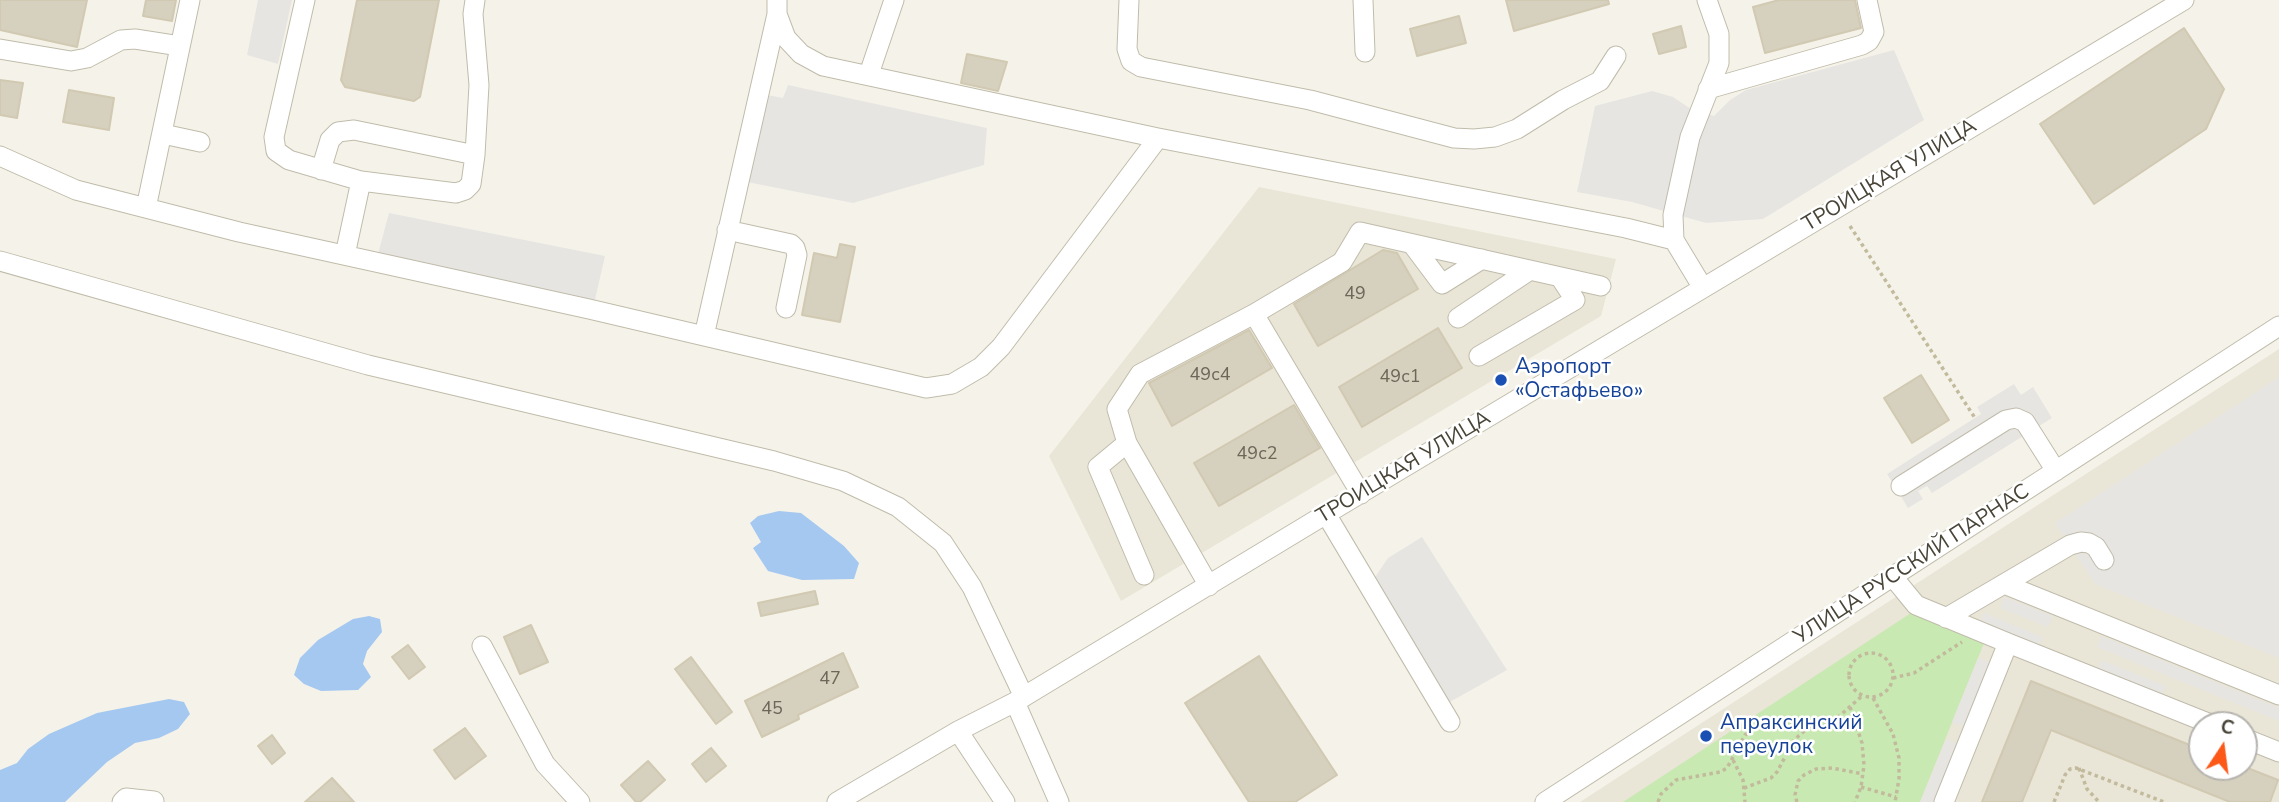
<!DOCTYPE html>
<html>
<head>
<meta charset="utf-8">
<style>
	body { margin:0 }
	#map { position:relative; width:2279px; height:802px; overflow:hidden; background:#f5f3e9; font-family:"Nunito Sans",sans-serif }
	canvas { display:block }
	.north { position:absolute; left:2188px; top:711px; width:70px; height:70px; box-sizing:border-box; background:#fff; border:2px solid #b6b4af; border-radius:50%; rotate:13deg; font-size:19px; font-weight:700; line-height:28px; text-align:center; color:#484437 }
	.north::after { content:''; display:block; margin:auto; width:24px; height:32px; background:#fc5919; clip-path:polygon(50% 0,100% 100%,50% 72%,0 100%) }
</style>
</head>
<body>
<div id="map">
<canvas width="2279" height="802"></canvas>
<div class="north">С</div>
</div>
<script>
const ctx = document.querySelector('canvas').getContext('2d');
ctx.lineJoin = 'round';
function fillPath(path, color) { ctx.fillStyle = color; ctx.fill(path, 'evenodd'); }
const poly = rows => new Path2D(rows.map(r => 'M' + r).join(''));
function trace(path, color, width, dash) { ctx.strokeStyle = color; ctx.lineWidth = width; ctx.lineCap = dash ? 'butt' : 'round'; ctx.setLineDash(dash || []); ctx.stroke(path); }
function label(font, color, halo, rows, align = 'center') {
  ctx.font = font + ' "Nunito Sans",sans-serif'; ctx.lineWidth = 5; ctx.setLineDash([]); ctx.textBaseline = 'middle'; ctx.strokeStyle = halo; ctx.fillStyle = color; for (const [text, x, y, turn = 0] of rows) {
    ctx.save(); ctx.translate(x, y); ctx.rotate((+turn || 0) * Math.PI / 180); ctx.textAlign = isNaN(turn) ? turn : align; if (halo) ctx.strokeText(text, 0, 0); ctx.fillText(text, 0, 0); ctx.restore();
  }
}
const residential = poly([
	[1259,187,1616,259,1601,316,1121,601,1049,456],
	[2279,349,2279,802,1580,802,1874,611],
	[2202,725,2244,725,2244,767,2202,767]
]);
const green = poly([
	[1911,613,1984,643,1920,802,1623,802]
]);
const parking = poly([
	[258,0,292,0,278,64,247,55],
	[1894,50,1924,120,1763,219,1706,223,1632,202,1577,192,1595,106,1652,91,1673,97,1691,109,1714,116,1730,100,1746,90],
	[788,85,987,128,984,165,853,203,747,182,767,95,783,98],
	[389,213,605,256,595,300,378,254],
	[2279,377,2279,658,2095,584,2055,523],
	[2014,384,2021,395,2033,387,2052,418,1932,493,1927,486,1918,491,1923,499,1908,508,1887,474,1981,414,1977,407],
	[1422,537,1507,670,1448,703,1375,577,1388,558],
	[2004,597,2053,616,2048,627,2000,608],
	[1984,613,2043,637,2038,648,1980,624],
	[2101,636,2279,708,2279,721,2097,647],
	[1978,658,1991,663,1965,727,1952,722],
	[2101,660,2166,686,2161,697,2097,671],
	[1946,739,1958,744,1935,802,1920,802]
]);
const water = poly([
	[779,511,801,513,844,546,859,563,854,579,802,580,768,571,753,548,761,542,750,523,758,516],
	[369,616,380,619,382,632,367,651,363,664,371,677,358,690,321,691,304,684,294,675,300,658,318,640,353,619],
	[169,699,184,702,190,714,178,729,159,738,135,743,107,762,65,802,0,802,0,770,17,763,28,749,49,734,97,713]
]);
const building = poly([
	[0,0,87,0,77,47,0,30,0,0],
	[146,0,176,0,172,21,143,16,146,0],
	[357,0,439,0,420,97,414,101,345,87,341,80,357,0],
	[1506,0,1608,0,1609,4,1514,31,1506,0],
	[1779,0,1855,0,1861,28,1765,53,1753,7,1779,0],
	[1459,16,1466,43,1417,56,1410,29,1459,16],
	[1681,26,1686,47,1659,54,1653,34,1681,26],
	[2184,28,2224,89,2206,129,2094,204,2040,124,2184,28],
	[967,54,1007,62,998,91,961,83,967,54],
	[0,80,23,83,17,118,0,115,0,80],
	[69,90,114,98,109,130,63,122,69,90],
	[840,244,855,247,840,322,802,315,814,253,837,258,840,244],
	[1383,250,1397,253,1418,289,1318,346,1294,304,1383,250],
	[1438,328,1462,368,1362,427,1339,387,1438,328],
	[1249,330,1272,368,1172,426,1149,383,1249,330],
	[1921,375,1949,420,1912,443,1884,398,1921,375],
	[1294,405,1320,448,1219,506,1194,463,1294,405],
	[815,591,818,604,761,616,758,603,815,591],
	[531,625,548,662,520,674,504,637,531,625],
	[408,645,425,667,409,679,392,657,408,645],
	[843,653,858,687,798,715,799,719,762,737,745,701,843,653],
	[1259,656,1337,775,1295,802,1249,802,1185,703,1259,656],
	[691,657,732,712,716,724,675,669,691,657],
	[2031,681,2202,750,2202,767,2245,767,2278,780,2270,802,2230,802,2051,730,2022,802,1982,802,2031,681],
	[465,728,486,756,455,779,434,750,465,728],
	[272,735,285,753,272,764,258,746,272,735],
	[711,748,726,766,706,782,692,764,711,748],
	[648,761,665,780,640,802,636,802,621,785,648,761],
	[332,778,354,802,305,802,332,778]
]);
const path = poly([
	[1850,226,1975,418],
	'1849 675a22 22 0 1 1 44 0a22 22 0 1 1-44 0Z',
	[1893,678,1914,673,1962,642],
	[1873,698,1893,734,1899,758,1899,779,1895,802],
	[1850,707,1862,743,1864,765,1861,787,1855,802],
	[1733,760,1743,780,1745,802],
	[2079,768,2087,789,2099,802],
	[1861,787,1896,797],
	[1744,788,1771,778,1777,772,1794,740,1810,726],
	[1658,802,1661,794,1676,780,1720,772,1727,768,1745,735,1757,726,1770,722,1811,725,1823,724,1836,719,1862,696],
	[1797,802,1795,795,1798,781,1804,775,1816,769,1832,768,1863,774],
	[2054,802,2065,775,2070,769,2076,768,2164,802]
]);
const minor = poly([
	[305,0,274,137,276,151,289,160,361,181,456,193,465,190,471,184,475,155,479,85,473,14,475,0],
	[777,0,777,14,786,38,801,54,823,66,1158,138,1626,228,1674,240,1703,288],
	[1129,0,1127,49,1131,61,1141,67,1310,100,1454,138,1474,139,1495,137,1517,129,1563,100,1600,81,1616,56],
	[1363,0,1365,52],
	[0,49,71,61,87,58,121,40,135,39,180,46],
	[869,74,894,0],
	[1708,89,1862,45,1869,41,1874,32,1867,0],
	[163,134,200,142],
	[0,156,76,190,239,232,589,309,926,388,952,384,981,367,1001,347,1158,138],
	[321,170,330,140,338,132,354,130,475,155],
	[146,208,190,0],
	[727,230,791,244,795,248,797,255,786,308],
	[1674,240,1673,215,1690,137,1719,63,1719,34,1707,0],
	[1412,244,1442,284,1482,259],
	[345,255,361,181],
	[0,261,368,365,774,461,843,481,898,507,943,543,972,587,1024,697],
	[1254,314,1342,262,1360,232,1601,286],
	[1458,318,1530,270],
	[704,336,777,14],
	[1479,356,1575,300,1560,277],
	[1127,443,1098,467,1144,575],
	[1901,486,2006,420,2016,418,2025,422,2056,471],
	[1326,514,1450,722],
	[1893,577,1916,605,2008,643],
	[2004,584,2279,695],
	[1209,586,1127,443,1117,409,1140,374,1254,314,1361,494],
	[1946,618,2070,545,2081,542,2089,543,2096,547,2104,560],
	[482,646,545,764,580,802],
	[1015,702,1059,802],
	[958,731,1005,802],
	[2244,738,2279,752],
	[122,802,126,798,154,801],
	[837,802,958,731,1015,702,1326,514,2184,0],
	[1545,802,2279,326],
	[1944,802,2008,643,2213,725]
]);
const markers = [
	[1501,380,7,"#1a4fb4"],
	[1706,736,7,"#1a4fb4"]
];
const numberNames = [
	["49",1355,295],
	["49с4",1210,376],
	["49с1",1400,378],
	["49с2",1257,455],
	["47",830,680],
	["45",772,710]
];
const streetNames = [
	["ТРОИЦКАЯ УЛИЦА",1890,176,-31],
	["ТРОИЦКАЯ УЛИЦА",1404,468,-31],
	["УЛИЦА РУССКИЙ ПАРНАС",1912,565,-33]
];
const transitNames = [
	["Аэропорт",1515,368],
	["«Остафьево»",1515,392],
	["Апраксинский",1720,724],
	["переулок",1720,748]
];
fillPath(residential, '#e9e5d7');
fillPath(green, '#c9e9b2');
fillPath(parking, '#e6e5e1');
fillPath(water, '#a5c8f1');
fillPath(building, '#d6d0be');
trace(building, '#d1c9b1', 2);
trace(minor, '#c0bcab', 21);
trace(path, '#c2ba9c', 3.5, [3.5, 3.5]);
trace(minor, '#fff', 19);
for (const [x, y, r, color] of markers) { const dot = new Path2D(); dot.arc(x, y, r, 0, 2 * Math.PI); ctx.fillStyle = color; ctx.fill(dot); trace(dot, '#fff', 2.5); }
label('18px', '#6c6759', null, numberNames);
label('21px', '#484437', '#fff', streetNames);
label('21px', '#164399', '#fff', transitNames, 'left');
</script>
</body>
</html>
